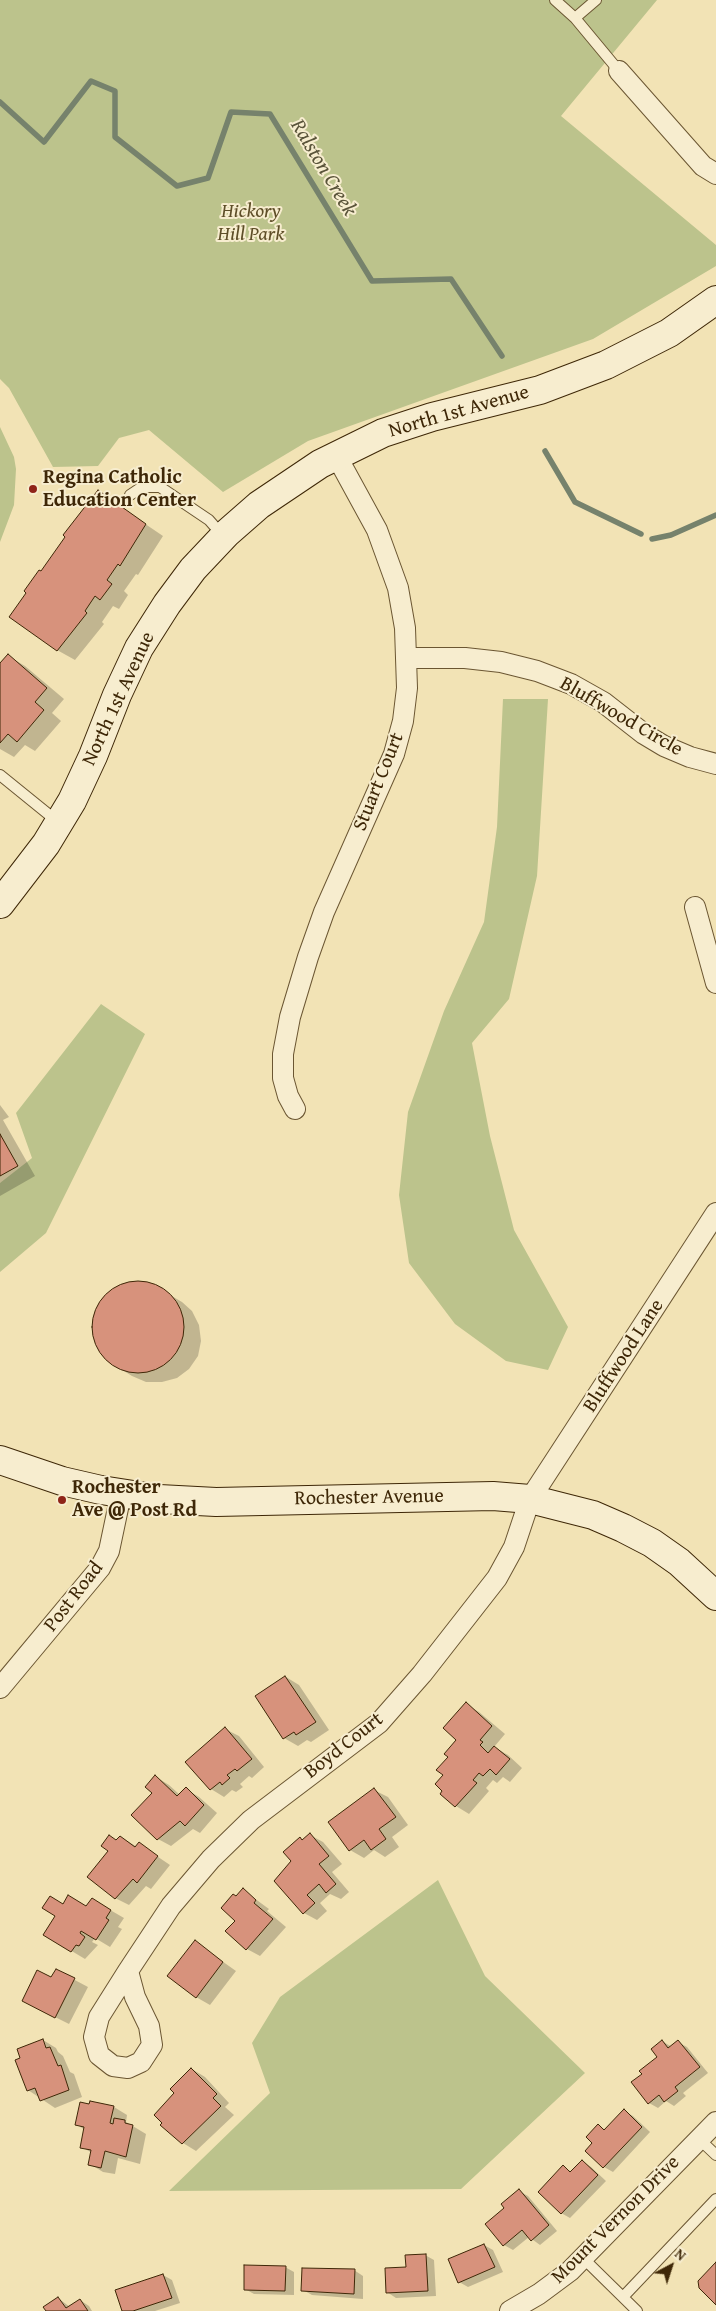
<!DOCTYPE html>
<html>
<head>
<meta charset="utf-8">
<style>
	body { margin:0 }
	#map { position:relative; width:716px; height:2311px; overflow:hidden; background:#f2e3b5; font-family:"Gentium Book Plus",serif }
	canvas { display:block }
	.north { position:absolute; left:646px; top:2241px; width:50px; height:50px; -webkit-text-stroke:4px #f7edcf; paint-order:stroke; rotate:40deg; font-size:14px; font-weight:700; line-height:20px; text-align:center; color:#3e2707 }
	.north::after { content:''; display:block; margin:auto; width:18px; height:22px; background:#3e2707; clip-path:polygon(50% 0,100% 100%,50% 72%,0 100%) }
</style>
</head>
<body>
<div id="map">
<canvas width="716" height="2311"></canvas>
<div class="north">N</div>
</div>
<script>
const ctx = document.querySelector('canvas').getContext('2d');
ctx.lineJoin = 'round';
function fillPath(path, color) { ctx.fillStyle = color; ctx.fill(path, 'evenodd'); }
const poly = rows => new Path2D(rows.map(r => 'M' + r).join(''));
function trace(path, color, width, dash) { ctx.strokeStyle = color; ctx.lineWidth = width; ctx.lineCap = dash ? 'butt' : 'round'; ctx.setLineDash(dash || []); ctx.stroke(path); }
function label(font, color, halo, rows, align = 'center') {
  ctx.font = font + ' "Gentium Book Plus",serif'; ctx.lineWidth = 4; ctx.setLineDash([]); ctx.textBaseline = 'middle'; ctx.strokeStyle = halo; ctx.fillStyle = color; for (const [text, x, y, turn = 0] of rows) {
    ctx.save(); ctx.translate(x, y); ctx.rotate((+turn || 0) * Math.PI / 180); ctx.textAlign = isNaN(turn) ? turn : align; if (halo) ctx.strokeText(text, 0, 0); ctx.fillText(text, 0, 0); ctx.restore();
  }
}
const green = poly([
	[0,0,657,0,561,116,716,245,716,266,593,339,308,441,223,492,149,430,119,438,98,466,53,467,9,388,0,379],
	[0,427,14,457,16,469,14,505,0,542],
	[503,699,548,699,537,876,509,999,472,1043,490,1136,514,1230,568,1327,548,1370,506,1361,455,1324,409,1263,399,1195,408,1112,444,1011,484,922,497,827],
	[101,1004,145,1034,46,1233,0,1272,0,1183,32,1158,16,1113],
	[438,1880,485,1976,585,2073,461,2189,169,2191,270,2093,252,2043,280,1997]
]);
const shadow = poly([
	[98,492,163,536,138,575,136,574,124,591,128,595,119,609,113,606,102,622,104,624,75,660,57,650,41,573],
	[8,656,25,666,64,699,52,713,61,721,35,751,25,745,14,757,0,749,0,665],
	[0,1105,9,1117,3,1120,35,1176,0,1196],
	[137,1282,151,1284,182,1302,192,1311,199,1325,201,1341,198,1356,189,1369,177,1378,162,1382,146,1382,132,1376,114,1365,102,1354,95,1342,93,1328,95,1314,101,1302,111,1291,123,1285],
	[286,1677,299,1685,329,1730,311,1742,307,1740,298,1746,284,1738],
	[466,1704,479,1712,505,1734,494,1747,508,1755,522,1768,510,1782,503,1777,497,1783,493,1780,486,1788,489,1791,469,1814,456,1806,444,1775,449,1757,458,1740],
	[225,1729,239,1736,264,1767,252,1778,249,1776,240,1784,243,1787,236,1792,232,1790,224,1797,211,1789],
	[156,1777,169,1785,180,1795,186,1789,199,1797,217,1813,200,1833,193,1829,171,1846,158,1839,154,1793],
	[374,1790,388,1797,408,1825,392,1837,399,1847,385,1857,374,1850,364,1858,350,1850],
	[310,1835,323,1842,342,1864,332,1872,349,1892,341,1899,330,1894,320,1903,327,1911,317,1920,304,1913,293,1861,300,1839,303,1840],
	[121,1837,137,1847,139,1844,170,1865,151,1889,146,1886,129,1905,115,1898,110,1851],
	[243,1890,269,1909,267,1911,286,1927,260,1956,247,1949,237,1897],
	[63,1905,105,1907,124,1918,118,1927,122,1929,110,1947,95,1938,92,1942,98,1945,85,1959,45,1935],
	[195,1942,236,1971,210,2005,196,1997],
	[56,1970,88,1987,69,2024,37,2008],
	[43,2040,56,2048,58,2052,63,2056,70,2072,74,2074,82,2097,55,2108,28,2090],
	[662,2041,672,2047,678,2042,687,2047,708,2073,683,2093,686,2096,674,2106,666,2101,658,2108,649,2103,644,2074,659,2057],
	[192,2069,205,2077,229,2103,225,2107,234,2115,196,2151,183,2143],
	[90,2106,114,2107,127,2115,126,2122,146,2134,140,2164,118,2158,115,2174,103,2172,90,2164,92,2153,82,2147,85,2130,76,2124],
	[624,2111,633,2116,650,2132,613,2172,604,2167,594,2143,598,2126,606,2130],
	[582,2161,591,2167,606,2181,570,2218,561,2213,563,2167,572,2172],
	[519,2191,528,2196,557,2231,540,2245,529,2237,513,2250,504,2245,506,2208],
	[484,2245,493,2250,503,2272,468,2287,459,2282],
	[425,2255,434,2260,436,2296,396,2298,387,2292],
	[285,2267,294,2272,294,2295,254,2294,245,2289],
	[354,2270,363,2276,363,2299,312,2295,303,2290],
	[163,2275,172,2280,180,2303,155,2311,124,2311],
	[58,2298,70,2307,80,2300,89,2306,92,2311,48,2311]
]);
const stream = poly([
	[0,102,44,142,91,81,115,91,115,137,177,186,208,178,231,112,270,114,372,281,451,279,502,356],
	[545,451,575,502,641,534],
	[652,539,671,535,716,515]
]);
const building = poly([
	[98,490,146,524,120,566,118,564,107,580,112,584,100,600,95,596,85,611,87,613,57,651,9,617,26,593,24,591,39,570,41,571,65,537,63,535,98,490],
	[8,654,47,688,35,702,44,710,17,742,8,734,0,743,0,663,8,654],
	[0,1134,18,1166,0,1176,0,1134],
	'92 1327a46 46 0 1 1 92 0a46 46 0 1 1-92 0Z',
	[285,1676,316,1722,296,1735,294,1732,283,1739,255,1696,285,1676],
	[466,1702,492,1726,480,1740,483,1742,480,1745,488,1753,494,1746,510,1759,496,1775,490,1769,483,1776,479,1773,473,1780,477,1783,455,1807,440,1794,442,1791,435,1784,443,1775,436,1770,448,1757,444,1754,456,1740,443,1728,466,1702],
	[225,1727,252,1759,237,1771,235,1769,227,1775,230,1778,222,1785,220,1782,210,1790,185,1762,225,1727],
	[155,1775,177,1796,186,1787,204,1805,185,1826,180,1821,157,1840,131,1815,152,1793,145,1787,155,1775],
	[374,1788,396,1817,379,1829,386,1839,371,1850,364,1840,349,1851,328,1822,374,1788],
	[310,1833,329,1856,319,1864,336,1884,326,1893,319,1884,307,1895,315,1903,303,1914,274,1881,291,1861,283,1852,300,1837,302,1840,310,1833],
	[109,1835,116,1840,120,1836,135,1847,139,1842,158,1856,137,1883,133,1879,115,1899,87,1877,108,1851,101,1846,109,1835],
	[243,1888,256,1900,254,1903,273,1919,246,1950,225,1931,235,1921,221,1908,233,1894,236,1896,243,1888],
	[68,1895,86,1906,92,1898,111,1910,106,1918,109,1920,96,1940,81,1931,80,1933,85,1937,79,1946,76,1945,71,1952,43,1935,55,1916,42,1908,50,1896,63,1904,68,1895],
	[195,1940,223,1962,196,1998,167,1976,195,1940],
	[56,1969,75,1978,55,2018,22,2001,37,1970,51,1977,56,1969],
	[43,2039,46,2048,50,2047,58,2066,61,2065,69,2090,40,2101,35,2088,27,2091,15,2060,20,2058,17,2049,43,2039],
	[662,2040,668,2048,678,2040,700,2067,675,2087,678,2091,664,2102,659,2095,648,2104,631,2082,642,2074,639,2071,657,2057,651,2049,662,2040],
	[191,2068,217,2094,213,2098,221,2106,182,2144,160,2125,162,2123,154,2115,174,2093,170,2089,191,2068],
	[90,2101,114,2106,110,2123,113,2124,114,2118,125,2120,125,2123,133,2125,126,2157,105,2151,101,2168,88,2165,91,2150,80,2148,84,2127,75,2125,80,2102,89,2104,90,2101],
	[624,2109,642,2127,603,2168,585,2151,592,2143,586,2137,598,2124,604,2130,624,2109],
	[582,2160,598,2175,561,2214,538,2192,563,2165,570,2172,582,2160],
	[519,2189,549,2225,531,2241,522,2230,503,2246,485,2224,504,2208,501,2204,519,2189],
	[484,2244,495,2267,458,2283,448,2259,484,2244],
	[426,2254,428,2291,386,2293,385,2268,406,2267,405,2255,426,2254],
	[716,2262,716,2305,699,2288,698,2281,716,2262],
	[244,2265,286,2266,285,2291,244,2290,244,2265],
	[302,2268,355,2269,354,2294,301,2291,302,2268],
	[163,2274,172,2298,133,2311,122,2311,115,2290,163,2274],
	[58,2297,66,2308,80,2299,88,2311,46,2311,43,2307,58,2297]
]);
const lane = poly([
	[555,0,575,18,619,71],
	[575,18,596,0],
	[130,495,142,487,160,487,209,520,223,536],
	[0,775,58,822],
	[698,2138,716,2155],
	[583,2258,637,2311],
	[623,2297,716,2199]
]);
const street = poly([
	[619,71,703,166,716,174],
	[407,658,465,658,501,662,537,671,571,684,603,702,644,734,664,746,690,757,716,764],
	[695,907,716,983],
	[295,1109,288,1096,283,1078,283,1054,290,1017,308,957,324,912,394,754,403,721,407,688,405,628,398,588,377,530,336,455],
	[0,1688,100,1568,109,1551,121,1494],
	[128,1971,135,1997,149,2026,152,2045,141,2062,128,2068,113,2066,99,2055,94,2037,99,2017,128,1971,171,1906,211,1859,251,1820,379,1723,422,1674,497,1578,514,1547,530,1499,716,1213],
	[510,2311,539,2294,570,2271,716,2122]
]);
const secondary = poly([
	[0,904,46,844,72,801,93,756,117,695,139,648,167,604,193,569,227,533,259,505,320,464,383,433,432,417,540,390,606,365,669,333,716,300],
	[0,1460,62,1481,101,1490,159,1499,216,1502,493,1496,530,1499,593,1515,623,1528,652,1543,679,1562,716,1596]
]);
const markers = [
	[33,489,5,"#8f2418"],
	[62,1500,5,"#8f2418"]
];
const parkNames = [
	["Hickory",251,212],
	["Hill Park",251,235]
];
const streetNames = [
	["North 1st Avenue",459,412,-16],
	["North 1st Avenue",119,699,-65],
	["Bluffwood Circle",621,717,30],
	["Stuart Court",379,782,-68],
	["Bluffwood Lane",624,1356,-57],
	["Rochester Avenue",369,1498,-1],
	["Post Road",74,1597,-52],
	["Boyd Court",344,1746,-38],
	["Mount Vernon Drive",616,2220,-45]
];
const poiNames = [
	["Regina Catholic",43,478],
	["Education Center",43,501],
	["Rochester",72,1488],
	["Ave @ Post Rd",72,1511]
];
const waterNames = [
	["Ralston Creek",323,168,59]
];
fillPath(green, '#bcc38c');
fillPath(shadow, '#0003');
trace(stream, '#76826c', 5.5);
fillPath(building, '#d7927c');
trace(building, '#3e2707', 1);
trace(lane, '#6b5632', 12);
trace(street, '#6b5632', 22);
trace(secondary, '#3e2707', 30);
trace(lane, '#f7edcf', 10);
trace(street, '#f7edcf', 20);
trace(secondary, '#f7edcf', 28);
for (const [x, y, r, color] of markers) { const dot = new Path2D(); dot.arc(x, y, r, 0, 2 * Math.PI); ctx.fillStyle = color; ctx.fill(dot); trace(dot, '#f7edcf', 2); }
label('italic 20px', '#5e4e28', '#f7edcf', parkNames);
label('20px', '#3e2707', '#f7edcf', streetNames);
label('bold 20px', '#3e2707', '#f7edcf', poiNames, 'left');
label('italic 21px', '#5a543a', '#f7edcf', waterNames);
</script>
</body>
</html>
